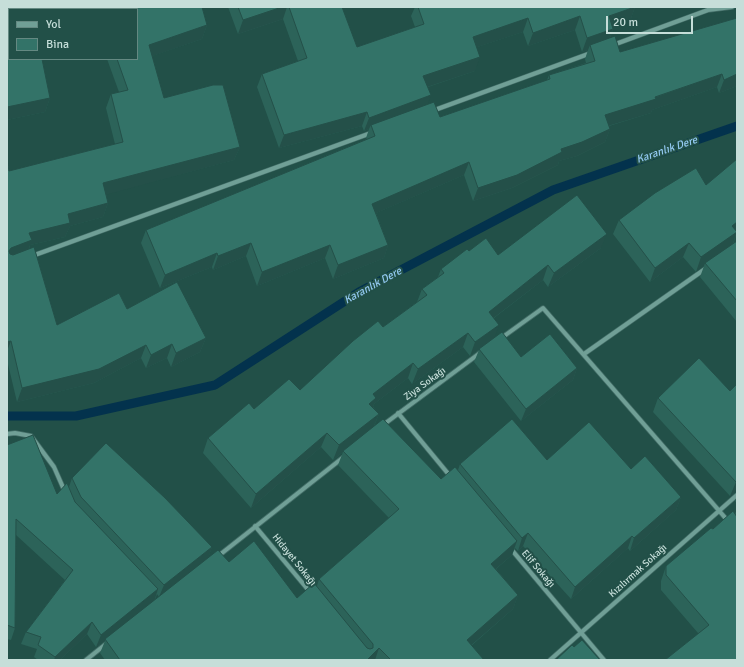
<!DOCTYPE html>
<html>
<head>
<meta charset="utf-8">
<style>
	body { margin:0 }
	#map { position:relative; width:744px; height:667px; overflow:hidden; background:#225048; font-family:Signika,sans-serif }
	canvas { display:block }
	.frame { position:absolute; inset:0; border:8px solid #c6ded9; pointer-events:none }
	.legend { position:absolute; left:8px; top:8px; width:130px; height:52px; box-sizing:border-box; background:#225048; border:1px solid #648982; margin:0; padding:5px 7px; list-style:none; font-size:12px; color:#c6ded9 }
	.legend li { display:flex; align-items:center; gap:8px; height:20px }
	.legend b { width:20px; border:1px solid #648982 }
	.scale { position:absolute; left:606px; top:16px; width:87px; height:18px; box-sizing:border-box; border:2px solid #c6ded9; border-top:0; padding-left:5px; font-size:12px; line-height:14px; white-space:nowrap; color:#c6ded9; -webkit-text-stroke:3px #225048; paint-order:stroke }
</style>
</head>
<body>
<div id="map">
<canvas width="744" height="667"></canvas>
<div class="frame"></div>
<ul class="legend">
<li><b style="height:5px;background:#709f96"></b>Yol</li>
<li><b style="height:11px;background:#337368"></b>Bina</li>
</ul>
<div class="scale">20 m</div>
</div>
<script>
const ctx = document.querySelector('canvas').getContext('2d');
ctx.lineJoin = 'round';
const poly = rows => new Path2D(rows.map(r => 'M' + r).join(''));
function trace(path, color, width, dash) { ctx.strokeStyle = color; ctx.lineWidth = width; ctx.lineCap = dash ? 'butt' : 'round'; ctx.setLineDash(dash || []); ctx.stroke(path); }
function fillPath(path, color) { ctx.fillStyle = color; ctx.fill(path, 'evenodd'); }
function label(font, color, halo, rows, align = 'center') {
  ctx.font = font + ' Signika,sans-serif'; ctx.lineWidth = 4; ctx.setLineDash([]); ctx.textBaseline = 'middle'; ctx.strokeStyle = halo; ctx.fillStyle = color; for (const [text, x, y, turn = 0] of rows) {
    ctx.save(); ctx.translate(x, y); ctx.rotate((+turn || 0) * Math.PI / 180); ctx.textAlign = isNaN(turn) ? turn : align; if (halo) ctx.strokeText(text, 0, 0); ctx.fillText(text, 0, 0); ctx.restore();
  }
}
const stream = poly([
	[7,416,76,416,215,385,359,292,553,190,737,126]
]);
const street = poly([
	[613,45,708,10,732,7],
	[432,111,591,53],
	[32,256,371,133],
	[500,339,543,308,728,521],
	[584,354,705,269],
	[398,413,450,476],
	[383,425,480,353],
	[7,434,15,433,31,436,54,467,65,492],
	[255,526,310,592],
	[511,549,604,660],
	[217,557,345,456],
	[86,660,106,644],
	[550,660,737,495]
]);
const wall = poly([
	[7,7,202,7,207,25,202,39,152,56,164,98,213,85,223,85,240,147,234,160,106,194,108,203,103,217,70,226,65,237,30,245,29,249,34,247,57,325,119,293,127,309,177,282,206,338,200,352,171,367,167,358,146,368,141,358,94,383,17,402,7,360,7,160,9,171,115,144,106,108,111,94,119,92,107,59,137,59,137,9,9,9,9,59,42,59,50,98,45,112,7,120],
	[228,7,342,7,357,47,415,27,411,16,415,7,635,7,630,21,612,27,613,29,610,38,620,52,737,18,737,86,719,93,717,87,652,110,651,113,609,126,610,129,605,142,577,156,559,161,558,165,512,188,473,201,464,175,376,213,388,245,384,258,333,279,325,258,257,286,246,256,213,270,212,267,160,288,141,243,146,230,367,139,366,138,369,129,364,131,362,126,279,148,257,87,262,74,298,61,283,19,238,34],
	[575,30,582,52,588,50,585,59,586,63,549,75,547,80,440,117,428,104,428,87,475,71,477,47,523,32,528,46],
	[619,220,737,232,733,244,737,241,737,322,700,277,704,266,696,272,683,257,650,282,613,234],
	[601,248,548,287,543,280,494,318,494,339,521,357,577,368,573,380,521,421,474,362,479,350,470,356,463,347,412,384,408,378,374,404,373,407,379,414,374,426,441,479,458,470,460,464,547,460,631,469,681,497,676,510,630,551,628,548,571,599,523,546,518,551,515,548,512,555,496,569,518,595,513,609,471,646,484,660,105,660,100,653,105,641,96,647,87,634,60,660,38,660,34,657,37,649,21,644,26,632,65,580,16,535,15,628,11,640,7,639,7,445,57,494,69,487,72,478,212,547,208,558,229,562,297,598,317,586,319,579,389,518,338,465,343,452,333,460,321,447,251,508,203,453,208,438,254,409,300,390,383,327,417,302,422,289,438,277,441,269,469,251,498,255],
	[157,594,159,597,155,600],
	[737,384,737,492,736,492,730,496,653,412,658,398,730,391],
	[737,496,737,503,735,501],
	[737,509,737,660,698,633,661,590,661,581,666,566,713,529,735,514]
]);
const shadedWall = poly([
	[282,7,287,7,283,19,238,34,243,20],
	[635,7,630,21,604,30,609,16],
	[580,16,575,30,528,46,533,33],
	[528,18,523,32,468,50,473,37],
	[207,25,202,39,144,59,149,45],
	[613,29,608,43,590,45,588,50,582,52,587,38],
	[480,57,475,71,418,90,423,76],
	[722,74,717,87,652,110,651,113,601,128,605,115],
	[737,74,737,86,719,93,724,80],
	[431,95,426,109,371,125,369,129,364,131,369,118],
	[50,98,45,112,7,120,7,107],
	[367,112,362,126,279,148,284,135],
	[610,129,605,142,577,156,559,161,558,165,512,188,473,201,478,188,561,149],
	[240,147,234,160,98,197,103,183],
	[469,162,464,175,367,217,372,204],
	[108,203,103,217,70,226,65,237,30,245,27,254,7,261,9,251,11,248,29,233,68,214],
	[737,222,737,232,732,246,705,263,704,266,696,272,701,257,732,226],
	[607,234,601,248,548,287,554,273],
	[251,243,246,256,213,270,218,256],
	[689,243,683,257,650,282,655,268],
	[330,245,325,258,257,286,262,272],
	[388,245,384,258,333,279,338,265],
	[217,253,212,267,160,288,165,275],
	[548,265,543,280,483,326,489,312],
	[499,325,494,339,470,356,475,342],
	[468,333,463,347,412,384,418,369],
	[206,338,200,352,171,367,176,353],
	[11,341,7,351,7,342],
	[172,344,167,358,146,368,151,355],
	[146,345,141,358,94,383,17,402,22,388],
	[413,363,408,378,374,404,371,412,364,418,373,394],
	[577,368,573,380,521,421,526,409],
	[379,414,373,428,343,451,343,452,333,460,339,445],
	[327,433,321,447,251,508,256,494],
	[737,481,737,489,736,492,730,496,736,482],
	[681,497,676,510,630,551,634,538],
	[528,533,523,546,518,551,522,538],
	[632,536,628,548,571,599,575,587],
	[517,541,512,555,485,578,491,564],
	[212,547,208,559,159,597,164,585],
	[158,589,154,602,105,639,105,641,96,647,101,635],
	[518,595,513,609,461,654,467,640],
	[92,622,87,634,60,660,54,660,55,657],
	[379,648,375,660,367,660]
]);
const building = poly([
	[7,7,202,7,207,25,149,45,164,98,213,85,223,85,240,147,103,183,108,203,68,214,70,223,29,233,32,240,11,248,9,251,10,254,13,255,34,247,57,325,119,293,127,309,177,282,206,338,176,353,172,344,151,355,146,345,99,369,22,388,11,341,7,342,7,160,9,171,123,142,111,94,128,90,117,59,137,59,137,9,9,9,9,59,42,59,50,98,7,107,7,7],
	[238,7,282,7,243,20,238,7],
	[289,7,342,7,357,47,424,24,418,7,635,7,609,16,613,29,587,38,580,16,533,33,528,18,473,37,480,57,423,76,431,95,369,118,367,112,284,135,262,74,307,58,289,7],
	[737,18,737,74,724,80,722,74,655,97,656,99,605,115,610,129,582,142,561,149,562,152,517,175,478,188,469,162,372,204,388,245,338,265,330,245,262,272,251,243,218,256,217,253,165,275,146,230,375,136,371,125,434,102,440,117,550,79,549,75,595,61,590,45,615,36,620,52,737,18],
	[737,159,737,222,732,226,737,232,701,257,689,243,655,268,619,220,655,193,696,168,706,185,737,159],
	[577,195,607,234,554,273,548,265,489,312,499,325,475,342,468,333,418,369,413,363,373,394,376,398,369,404,379,414,339,445,327,433,256,494,208,438,249,403,254,409,289,379,300,390,353,341,378,321,383,327,427,295,422,289,444,273,441,269,467,249,469,251,486,238,498,255,577,195],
	[737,241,737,301,705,263,737,241],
	[502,332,521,357,550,334,577,368,526,409,479,349,502,332],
	[699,358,730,391,737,384,737,481,736,482,658,398,699,358],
	[383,419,441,479,455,467,517,541,491,564,518,595,467,640,484,660,391,660,379,648,367,660,120,660,105,639,218,550,229,562,254,541,297,598,314,583,367,648,370,649,373,648,373,644,319,579,399,509,343,451,383,419],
	[512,419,547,460,589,422,631,469,645,456,681,497,634,538,632,536,575,587,528,533,522,538,460,464,512,419],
	[33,435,57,494,67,483,75,502,158,589,101,635,92,622,55,657,38,645,41,637,26,632,73,570,16,519,15,628,7,625,7,445,33,435],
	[106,443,165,498,212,547,164,585,81,497,72,478,106,443],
	[733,511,737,517,737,660,665,660,709,625,666,575,666,566,711,528,713,529,733,511],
	[582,640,600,660,556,660,572,645,574,647,582,640]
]);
const streetNames = [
	["Ziya Sokağı",425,384,-36],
	["Hidayet Sokağı",294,560,51],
	["Elif Sokağı",538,569,50],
	["Kızılırmak Sokağı",638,571,-42]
];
const waterNames = [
	["Karanlık Dere",667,150,-19],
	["Karanlık Dere",373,286,-29]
];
trace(stream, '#03324d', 9);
trace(street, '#446e68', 5.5);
trace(street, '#709f96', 4);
fillPath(wall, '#2c6359');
fillPath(shadedWall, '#245049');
fillPath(building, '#337368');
trace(building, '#245049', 1);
label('10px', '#c6ded9', '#225048', streetNames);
label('italic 11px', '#94caf2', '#225048', waterNames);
</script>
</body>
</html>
